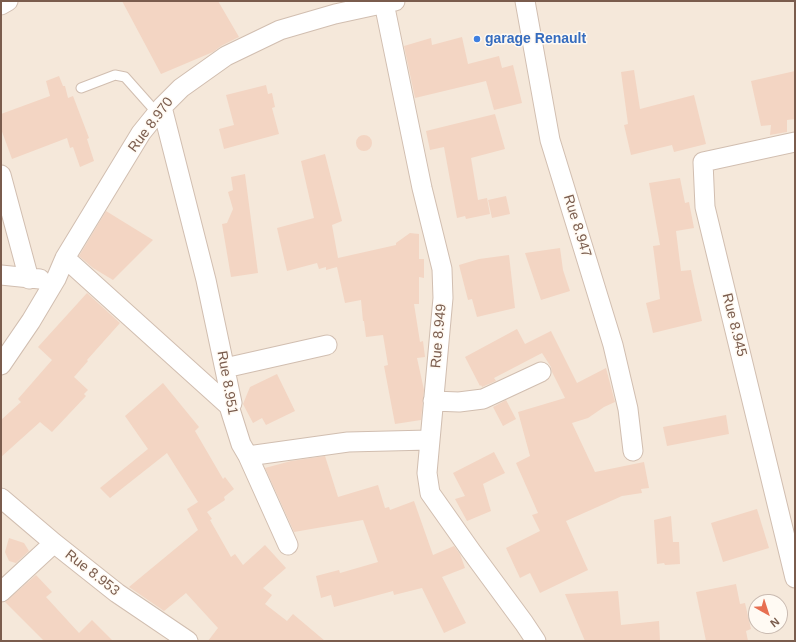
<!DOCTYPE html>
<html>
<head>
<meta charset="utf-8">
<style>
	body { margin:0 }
	#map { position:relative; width:796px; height:642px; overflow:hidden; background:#fdf6ec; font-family:Arial,sans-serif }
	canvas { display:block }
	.frame { position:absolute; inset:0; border:2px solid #7a5c4d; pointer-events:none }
	.north { position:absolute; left:748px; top:594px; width:40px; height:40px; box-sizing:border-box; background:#fffaf3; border:1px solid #cabbb1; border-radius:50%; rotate:141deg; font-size:11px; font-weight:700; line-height:16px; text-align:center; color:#7a5c4d }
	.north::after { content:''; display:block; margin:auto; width:14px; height:18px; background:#e76f51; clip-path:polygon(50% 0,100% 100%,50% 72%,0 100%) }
</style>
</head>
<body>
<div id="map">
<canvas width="796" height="642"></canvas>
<div class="frame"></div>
<div class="north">N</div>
</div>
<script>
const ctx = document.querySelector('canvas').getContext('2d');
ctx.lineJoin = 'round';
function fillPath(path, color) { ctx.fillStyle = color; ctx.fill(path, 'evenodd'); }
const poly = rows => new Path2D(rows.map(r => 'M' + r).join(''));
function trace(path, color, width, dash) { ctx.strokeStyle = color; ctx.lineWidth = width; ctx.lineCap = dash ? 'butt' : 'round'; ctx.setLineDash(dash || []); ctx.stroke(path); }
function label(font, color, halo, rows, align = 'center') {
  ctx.font = font + ' Arial,sans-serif'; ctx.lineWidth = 3; ctx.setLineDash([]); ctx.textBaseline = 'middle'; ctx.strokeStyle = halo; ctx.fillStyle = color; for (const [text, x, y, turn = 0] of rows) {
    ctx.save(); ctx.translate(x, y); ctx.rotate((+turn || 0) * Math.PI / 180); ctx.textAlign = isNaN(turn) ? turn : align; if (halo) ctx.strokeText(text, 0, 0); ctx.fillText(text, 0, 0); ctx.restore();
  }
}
const residential = poly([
	[1,1,795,1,795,641,1,641],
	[756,602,780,602,780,626,756,626]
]);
const building = poly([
	[122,1,218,1,239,37,221,46,213,52,161,74],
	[462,37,468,64,499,56,502,68,513,65,522,103,494,110,486,81,415,98,404,46,431,38,432,45],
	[634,70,640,109,694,95,706,144,674,152,672,145,631,155,624,125,628,124,621,72],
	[795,71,795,119,787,120,787,132,770,135,771,125,761,126,751,81],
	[59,76,63,86,65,86,68,98,73,96,89,138,87,139,94,161,80,167,73,147,70,148,67,138,12,159,1,129,1,114,50,96,46,81],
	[266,85,268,94,272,93,275,107,272,108,279,134,224,149,219,129,234,125,226,95],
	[495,114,505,149,471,158,478,200,487,198,490,214,466,219,465,216,457,218,444,147,430,150,426,131],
	'356 143a8 8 0 1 1 16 0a8 8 0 1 1-16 0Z',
	[325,154,342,221,332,225,338,258,396,245,396,243,410,233,419,234,419,259,424,259,424,278,419,277,419,304,414,304,420,342,423,341,425,357,417,358,424,390,421,420,395,424,384,366,388,365,383,335,366,337,364,321,363,321,361,300,345,303,337,267,326,270,326,267,319,269,317,263,287,271,277,228,314,218,301,161],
	[245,174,258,273,231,277,222,224,227,223,233,209,228,192,233,190,231,177],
	[680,178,685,203,689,202,694,228,676,231,681,271,691,270,693,281,702,321,653,333,646,303,660,299,653,246,660,245,649,183],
	[506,196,510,214,492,218,488,200],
	[106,211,153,240,113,280,93,268,79,256],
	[560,248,563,270,570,291,541,300,525,253],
	[509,255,515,308,477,317,472,299,468,300,459,265,479,259],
	[87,293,120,323,87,360,88,361,74,377,88,390,84,394,86,396,52,432,40,422,1,457,1,420,21,402,18,399,52,360,38,347],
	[517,329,525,344,551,331,577,383,606,368,615,402,604,407,588,418,572,423,595,472,644,462,649,488,641,489,642,493,622,496,566,521,588,570,540,593,530,573,520,578,506,548,540,531,532,515,538,513,516,463,530,456,518,412,565,398,552,372,551,367,542,353,494,378,496,381,482,387,481,385,480,386,465,357],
	[277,374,295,411,266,425,262,418,253,423,243,404,250,387],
	[163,383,199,427,195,431,223,479,225,477,234,489,224,497,225,500,207,512,212,519,210,520,231,557,235,554,243,565,265,545,286,568,263,588,272,595,265,604,287,621,293,614,325,641,208,641,218,628,186,593,164,611,129,587,198,530,187,509,198,502,167,453,110,498,100,488,148,449,125,416],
	[506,400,516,419,503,426,493,407],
	[726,415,729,434,667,446,663,427],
	[494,452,505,473,483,484,491,511,467,521,455,499,465,496,453,473],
	[325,456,338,497,378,485,385,508,389,507,390,510,414,501,433,555,454,546,460,554,465,568,442,577,466,623,444,633,422,588,394,595,393,591,334,607,331,595,321,598,316,576,339,570,340,573,378,562,363,520,294,532,265,468,291,461],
	[757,509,769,548,723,562,711,523],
	[671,516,673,542,679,542,680,564,665,565,664,563,657,564,654,520],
	[9,538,24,543,29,551,16,563,9,561,5,552],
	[36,575,52,592,46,597,79,633,92,620,113,641,44,641,5,602],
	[736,584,740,604,745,603,751,629,746,631,748,641,706,641,696,592],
	[618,591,621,625,659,621,660,641,585,641,565,594]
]);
const lane = poly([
	[81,88,115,75,125,77,157,113]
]);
const street = poly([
	[525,1,550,140,613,345,628,409,633,451],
	[384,3,422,188,442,269,443,298,427,473,430,493,471,551,524,623,536,641],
	[1,5,8,1],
	[162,107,206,280,232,403,229,406,241,444,248,456,348,442,429,440],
	[795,142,703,162,705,207,795,578],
	[1,175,29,279],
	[65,258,229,406],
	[1,275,40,279],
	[1,365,31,321,56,279,65,258,141,133,162,107,181,88,226,56,280,30,335,14,395,1],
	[225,368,327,345],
	[433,401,459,402,483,399,541,372],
	[248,456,288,545],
	[1,498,54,543,117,593,188,641],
	[1,592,54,543]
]);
const markers = [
	[477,39,4,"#3f7fe0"]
];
const shopNames = [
	["garage Renault",485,39]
];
const streetNames = [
	["Rue 8.970",151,125,-53],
	["Rue 8.947",577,226,73],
	["Rue 8.945",734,325,76],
	["Rue 8.949",439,336,-85],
	["Rue 8.951",227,383,80],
	["Rue 8.953",92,573,38]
];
fillPath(residential, '#f5e8da');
fillPath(building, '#f3d5c3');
trace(lane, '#d1beb0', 11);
trace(street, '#d1beb0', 21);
trace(lane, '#fff', 9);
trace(street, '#fff', 19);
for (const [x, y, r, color] of markers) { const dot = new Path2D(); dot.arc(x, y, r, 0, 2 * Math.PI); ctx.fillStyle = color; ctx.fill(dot); trace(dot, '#fffaf3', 1.5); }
label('bold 14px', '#366cbe', '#fffaf3', shopNames, 'left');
label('14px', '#7a5c4d', '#fffaf3', streetNames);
</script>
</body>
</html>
